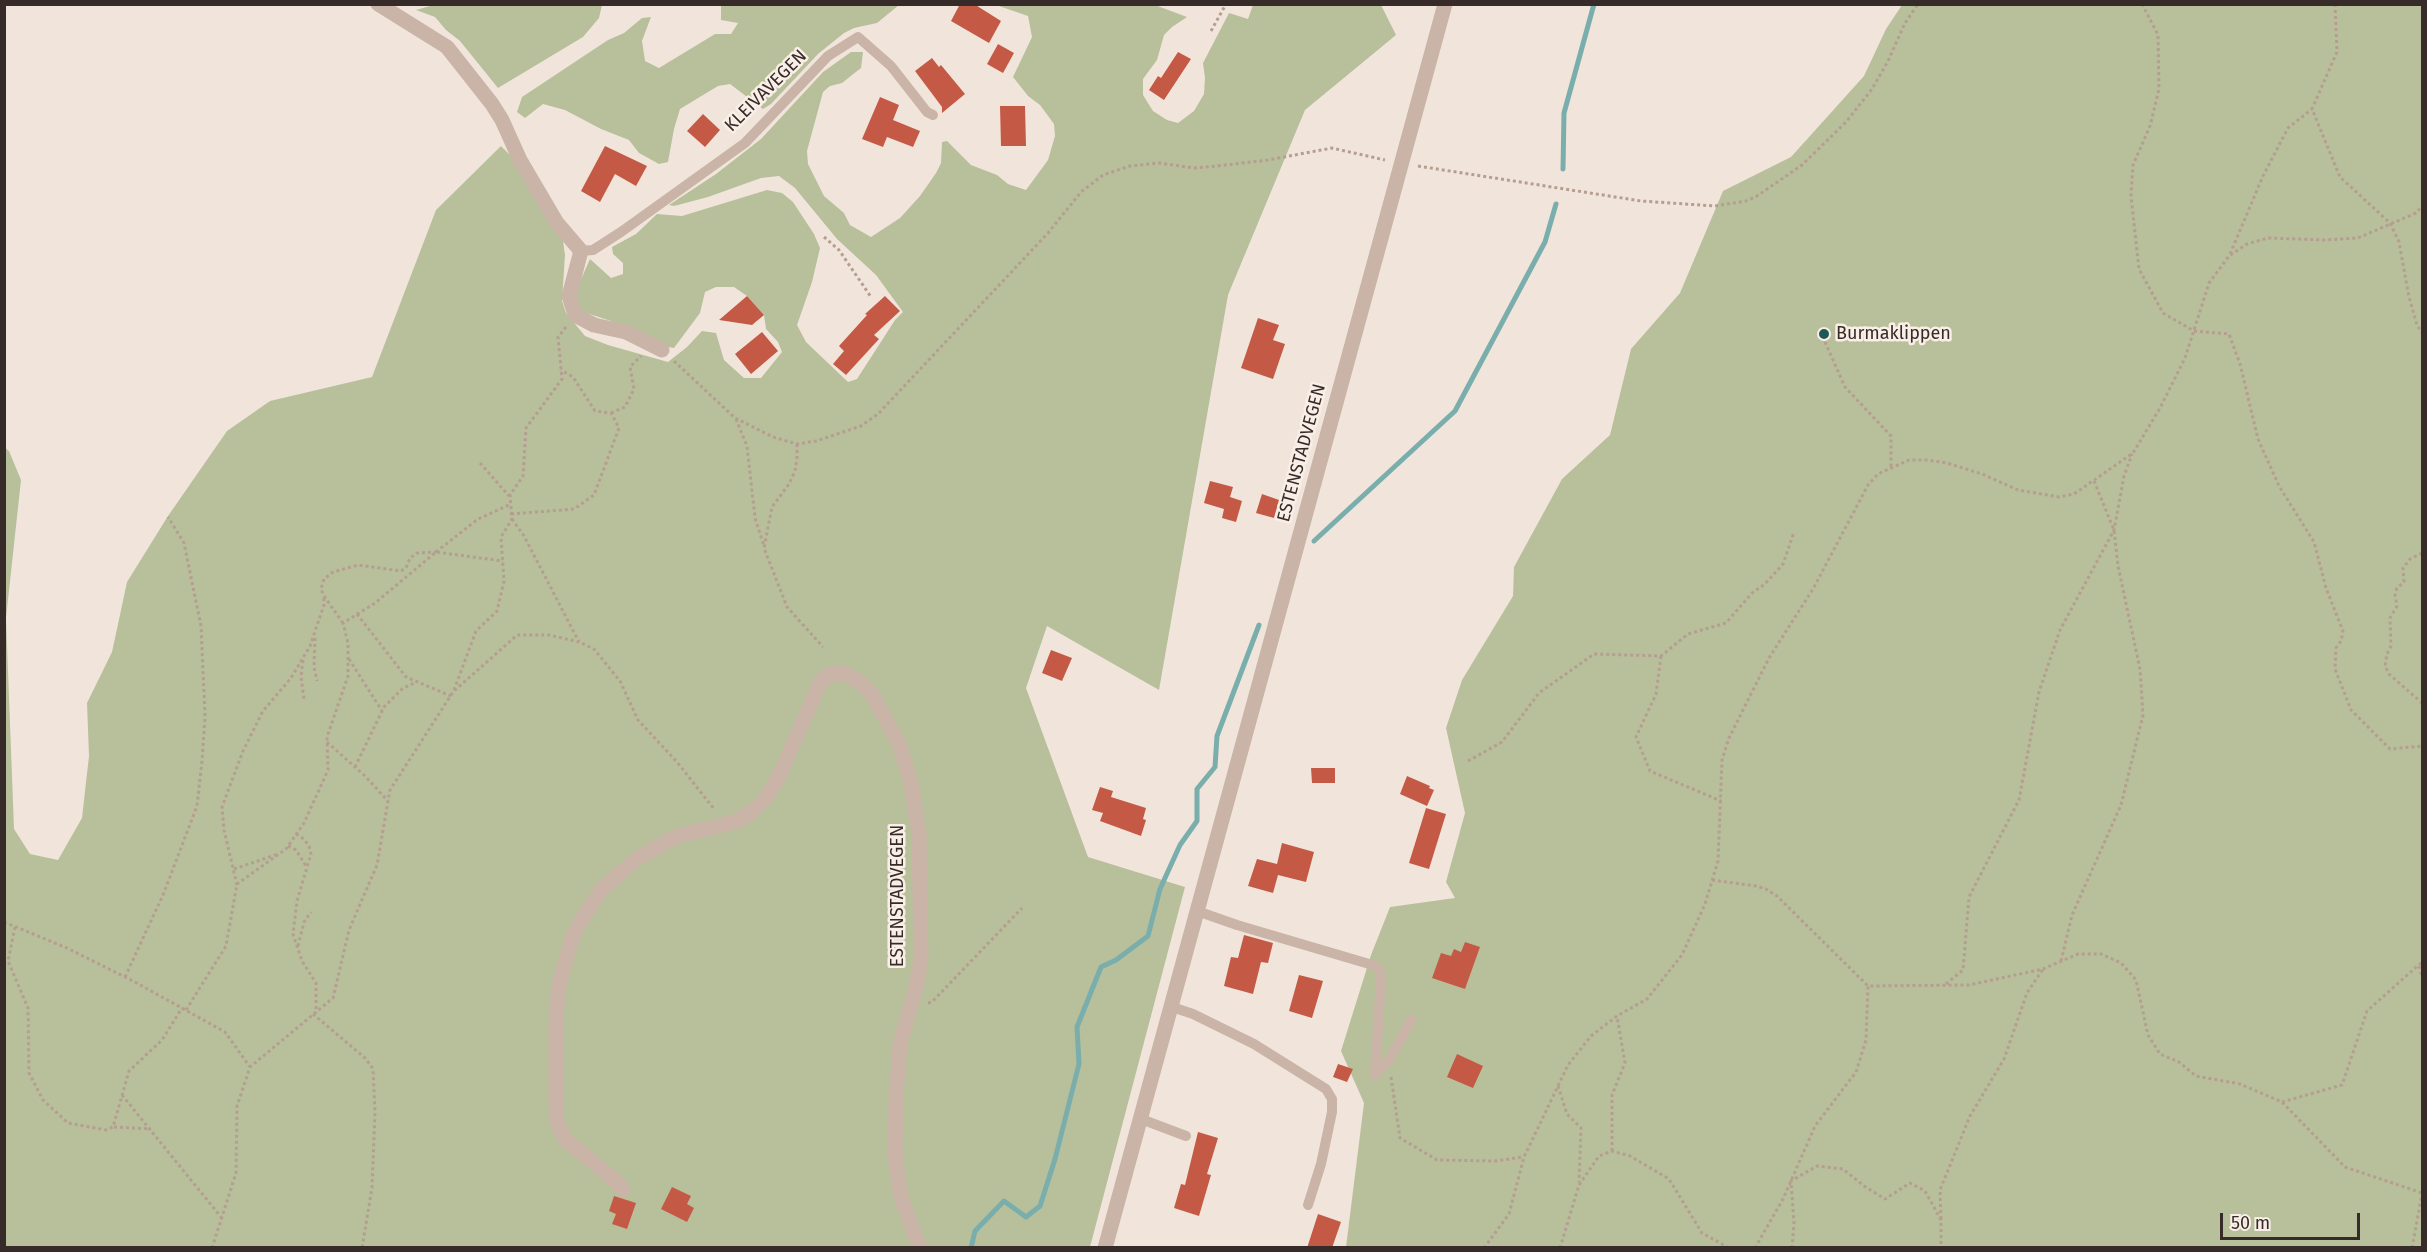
<!DOCTYPE html>
<html>
<head>
<meta charset="utf-8">
<style>
	body { margin:0 }
	#map { position:relative; width:2427px; height:1252px; overflow:hidden; background:#f1e5db; font-family:"Fira Sans",sans-serif }
	canvas { display:block }
	.frame { position:absolute; inset:0; border:6px solid #362b28; pointer-events:none }
	.scale { position:absolute; left:2220px; top:1213px; width:140px; height:27px; box-sizing:border-box; border:3px solid #362b28; border-top:0; padding-left:8px; font-size:18px; line-height:21px; white-space:nowrap; color:#362b28; -webkit-text-stroke:4px #f9efe7; paint-order:stroke }
</style>
</head>
<body>
<div id="map">
<canvas width="2427" height="1252"></canvas>
<div class="frame"></div>
<div class="scale">50 m</div>
</div>
<script>
const ctx = document.querySelector('canvas').getContext('2d');
ctx.lineJoin = 'round';
function fillPath(path, color) { ctx.fillStyle = color; ctx.fill(path, 'evenodd'); }
const poly = rows => new Path2D(rows.map(r => 'M' + r).join(''));
function trace(path, color, width, dash) { ctx.strokeStyle = color; ctx.lineWidth = width; ctx.lineCap = dash ? 'butt' : 'round'; ctx.setLineDash(dash || []); ctx.stroke(path); }
function label(font, color, halo, rows, align = 'center') {
  ctx.font = font + ' "Fira Sans",sans-serif'; ctx.lineWidth = 5; ctx.setLineDash([]); ctx.textBaseline = 'middle'; ctx.strokeStyle = halo; ctx.fillStyle = color; for (const [text, x, y, turn = 0] of rows) {
    ctx.save(); ctx.translate(x, y); ctx.rotate((+turn || 0) * Math.PI / 180); ctx.textAlign = isNaN(turn) ? turn : align; if (halo) ctx.strokeText(text, 0, 0); ctx.fillText(text, 0, 0); ctx.restore();
  }
}
const green = poly([
	[437,4,602,4,602,5,599,18,583,37,498,88,460,41,446,30,435,17,416,10],
	[721,5,899,5,877,23,854,28,844,33,818,54,771,104,763,109,730,84,718,86,680,109,674,129,668,162,659,164,639,153,629,140,601,129,565,110,543,104,525,118,517,112,522,97,608,40,624,33,642,18,651,17,642,41,645,61,659,68,715,34,731,34,738,23,721,20],
	[996,5,1155,5,1187,17,1172,27,1164,35,1157,60,1143,79,1143,95,1153,111,1167,120,1178,123,1194,111,1204,94,1205,78,1203,63,1229,13,1248,19,1253,5,1381,5,1396,35,1305,110,1228,295,1159,690,1047,626,1026,688,1088,857,1185,887,1090,1247,5,1247,4,447,9,451,21,480,6,618,14,829,30,854,58,860,82,818,89,756,87,703,112,652,127,582,168,516,227,431,270,401,372,377,436,210,501,146,515,160,563,241,565,255,562,301,566,313,585,336,608,345,668,362,687,347,702,331,716,333,724,360,744,378,761,378,782,352,778,342,766,329,764,315,747,296,734,287,716,287,705,292,700,313,674,348,662,346,611,321,580,311,575,302,577,288,590,259,611,278,623,274,623,263,613,254,612,247,636,234,657,214,682,216,767,190,782,193,793,202,814,234,820,248,812,282,797,325,806,342,848,382,857,379,895,320,903,312,876,275,837,239,795,188,779,176,761,178,708,197,674,206,669,205,716,174,761,139,823,72,851,52,863,52,861,68,842,83,830,86,823,92,807,151,808,164,824,196,844,213,850,225,871,237,900,218,920,196,936,173,941,163,942,142,947,141,971,165,997,175,1008,184,1026,190,1048,160,1055,136,1054,124,1040,105,1028,96,1013,77,1032,37,1028,16],
	[1902,5,2422,5,2422,1247,1346,1247,1364,1103,1341,1051,1371,955,1390,907,1455,898,1446,882,1465,813,1446,728,1462,680,1513,596,1514,567,1562,479,1610,435,1631,349,1680,293,1723,191,1791,157,1864,76,1886,29]
]);
const stream = poly([
	[1563,169,1564,113,1594,4],
	[1314,541,1455,411,1545,242,1556,204],
	[971,1248,975,1231,1004,1201,1026,1217,1040,1206,1055,1159,1079,1064,1077,1027,1101,967,1116,960,1148,936,1160,889,1180,845,1197,821,1197,789,1215,767,1217,736,1259,625]
]);
const building = poly([
	[960,4,974,4,1001,21,989,43,951,21],
	[998,44,1014,53,1003,73,987,64],
	[1178,52,1191,59,1164,100,1149,90,1158,76,1161,78],
	[932,58,939,67,941,65,965,94,942,113,942,107,915,71],
	[880,97,899,105,893,120,920,131,913,147,887,137,883,147,862,139],
	[1000,106,1025,106,1026,146,1001,146],
	[703,114,720,130,705,147,687,131],
	[605,146,647,166,636,186,615,174,600,202,581,191],
	[747,296,764,315,752,325,719,320],
	[885,296,900,311,874,335,879,339,846,375,833,364,844,351,839,346,867,315,865,314],
	[1258,318,1279,325,1273,340,1285,344,1273,379,1241,368],
	[762,332,778,351,751,374,735,354],
	[1210,481,1233,487,1230,497,1242,501,1236,522,1222,518,1224,509,1204,503],
	[1262,494,1279,500,1274,518,1256,513],
	[1051,650,1072,658,1062,681,1042,673],
	[1311,768,1335,768,1335,783,1312,783],
	[1407,776,1430,786,1429,788,1434,790,1427,806,1400,794],
	[1100,787,1113,791,1111,797,1146,808,1143,819,1146,820,1141,836,1100,821,1103,813,1092,810],
	[1426,808,1446,814,1429,869,1409,863],
	[1282,843,1314,852,1306,882,1278,875,1273,893,1248,886,1257,859,1277,864],
	[1244,935,1273,943,1268,963,1261,962,1253,994,1224,986,1231,957,1238,958],
	[1465,942,1480,947,1465,989,1432,978,1441,953,1451,956,1454,949,1461,952],
	[1299,975,1323,981,1312,1018,1289,1011],
	[1457,1054,1483,1066,1473,1088,1447,1077],
	[1338,1064,1353,1069,1347,1082,1333,1077],
	[1198,1132,1218,1138,1207,1174,1211,1175,1199,1216,1174,1208,1181,1184,1185,1185],
	[672,1187,691,1196,687,1204,694,1208,687,1222,661,1209],
	[614,1196,636,1203,627,1229,612,1224,616,1214,609,1211],
	[1318,1214,1341,1222,1332,1248,1307,1248]
]);
const path = poly([
	[2142,4,2158,35,2159,89,2150,126,2133,165,2131,196,2139,269,2163,313,2194,331,2229,334,2240,364,2258,439,2279,486,2314,542,2326,588,2343,631,2341,641,2336,648,2335,669,2351,710,2390,749,2422,746],
	[2335,4,2337,52,2312,109,2340,177,2390,223,2399,242,2409,297,2417,325,2422,333],
	[1211,31,1226,4],
	[1418,166,1641,201,1715,206,1746,201,1757,196,1802,165,1846,122,1872,89,1888,61,1905,23,1918,4],
	[824,237,839,250,871,297],
	[2230,254,2263,176,2288,128,2312,109],
	[1825,342,1845,387,1891,436,1891,467],
	[674,361,735,418,773,437,797,444,816,441,861,426,878,414,1048,233,1081,192,1103,175,1130,166,1159,163,1194,168,1217,166,1268,160,1332,148,1385,160],
	[611,413,625,407,634,389,630,367,641,356],
	[736,419,747,446,755,518,764,546],
	[797,444,797,458,795,471,789,484,772,507,764,548,787,607,823,647],
	[480,463,509,496],
	[511,514,574,509,594,495,619,428,611,413,595,411,573,377,561,370],
	[512,519,524,536,579,642],
	[436,552,478,519,511,504],
	[2422,553,2410,559,2403,568,2404,582,2397,588,2395,595,2397,606,2390,618,2391,646,2387,654,2385,666,2389,674,2422,703],
	[357,614,406,677,451,696],
	[343,623,324,596,321,589,324,579,333,572,358,565,401,571,406,568,410,558,417,553,436,552],
	[315,638,314,667,317,681],
	[1661,656,1656,694,1636,737,1650,771,1721,801],
	[349,659,382,711],
	[303,660,301,677,304,699],
	[454,690,476,631,497,611,504,581,501,537,512,519,510,495,523,476,526,428,562,379,558,337,566,327],
	[327,742,365,776,388,801],
	[1468,761,1502,742,1539,693,1594,654,1661,656,1688,634,1726,623,1752,593,1765,584,1783,564,1794,532],
	[355,767,384,707,403,688,417,682],
	[296,834,304,839,309,846,311,854,297,901,293,934,302,961,316,983,316,1012],
	[288,846,296,850,306,866],
	[234,869,278,854],
	[1712,880,1756,886,1766,889,1777,896,1868,986],
	[237,885,224,830,222,807,243,751,263,711,291,678,310,646,324,605,324,596],
	[4,922,67,948,135,982,225,1032,250,1067],
	[15,927,8,961,28,1008,29,1073,43,1100,68,1123,106,1130,113,1127,129,1071,162,1040,182,1008],
	[298,946,304,922,311,912],
	[2061,961,2072,915,2121,805,2143,715,2140,669,2118,566,2114,530,2094,481],
	[2419,966,2422,977],
	[125,977,163,895,197,806,202,761,205,716,201,626,184,543,168,517],
	[1946,984,1963,970,1969,897,2019,800,2039,692,2060,630,2114,530,2124,476,2132,454],
	[928,1003,932,1002,1022,908],
	[186,1010,226,946,237,884,286,849,304,823,328,770,327,737,348,676,348,643,343,623,375,603,436,552,503,561],
	[313,1014,365,1058,373,1069,375,1112,372,1188,362,1248],
	[1391,1077,1400,1138,1437,1160,1495,1161,1523,1157],
	[1558,1086,1567,1114,1581,1128,1579,1182],
	[122,1095,221,1217],
	[2282,1102,2342,1085,2367,1011,2422,962],
	[114,1127,151,1129],
	[1612,1151,1612,1095,1625,1063,1617,1016],
	[1941,1219,1940,1190,1970,1116,2004,1059,2027,993,2043,969],
	[212,1248,236,1173,237,1106,250,1067,333,998,349,930,377,865,390,790,453,692,517,635,549,635,579,642,594,649,620,681,638,720,677,762,714,809],
	[1484,1248,1509,1214,1524,1157,1568,1065,1591,1036,1617,1016,1647,999,1682,955,1705,904,1718,861,1722,760,1729,738,1769,658,1813,589,1868,485,1878,474,1909,460,1927,460,1947,463,1982,474,2018,490,2059,497,2074,494,2133,453,2160,408,2185,358,2209,283,2229,256,2247,244,2268,238,2324,240,2358,238,2416,213,2422,206],
	[1560,1248,1579,1185,1599,1156,1612,1151,1630,1156,1669,1179,1702,1233,1729,1248],
	[1755,1248,1783,1199,1815,1126,1856,1072,1866,1040,1868,986,1969,985,2043,969,2078,954,2101,954,2121,963,2136,980,2148,1035,2160,1054,2179,1062,2196,1076,2240,1084,2282,1102,2345,1167,2422,1193],
	[1792,1248,1794,1224,1791,1181,1817,1166,1843,1169,1864,1186,1885,1199,1910,1183,1925,1191,1941,1220,1941,1248],
	[2412,1248,2422,1194]
]);
const lane = poly([
	[581,251,593,250,621,232,745,143,828,56,858,37,891,66,927,112,933,115],
	[1197,911,1237,925,1376,966,1379,969,1381,978,1375,1075],
	[1172,1007,1193,1014,1254,1044,1326,1089,1332,1099,1332,1112,1321,1164,1308,1205],
	[1375,1075,1389,1060,1412,1019],
	[1141,1119,1186,1136]
]);
const street = poly([
	[378,4,447,47,492,104,502,120,520,160,557,223,581,251,569,296,575,315,594,325,626,332,662,350],
	[623,1190,618,1183,566,1140,560,1130,556,1116,556,1015,559,985,573,935,587,911,602,889,636,859,675,837,737,821,752,812,766,798,779,776,820,683,827,675,836,673,846,674,861,683,872,694,899,744,911,782,919,835,921,957,916,988,900,1044,896,1096,895,1156,901,1198,920,1248],
	[1105,1248,1445,4]
]);
const markers = [
	[1824,334,6,"#1e5756"]
];
const streetNames = [
	["KLEIVAVEGEN",766,91,-45],
	["ESTENSTADVEGEN",1302,453,-75],
	["ESTENSTADVEGEN",898,896,-90]
];
const poiNames = [
	["Burmaklippen",1836,334]
];
fillPath(green, '#b7c09b');
trace(stream, '#7aaeac', 5);
fillPath(building, '#c45a46');
trace(path, '#b59e91', 3, [3, 3]);
trace(lane, '#c9b4a7', 10);
trace(street, '#c9b4a7', 15);
for (const [x, y, r, color] of markers) { const dot = new Path2D(); dot.arc(x, y, r, 0, 2 * Math.PI); ctx.fillStyle = color; ctx.fill(dot); trace(dot, '#f9efe7', 2); }
label('18px', '#362b28', '#f9efe7', streetNames);
label('18px', '#362b28', '#f9efe7', poiNames, 'left');
</script>
</body>
</html>
